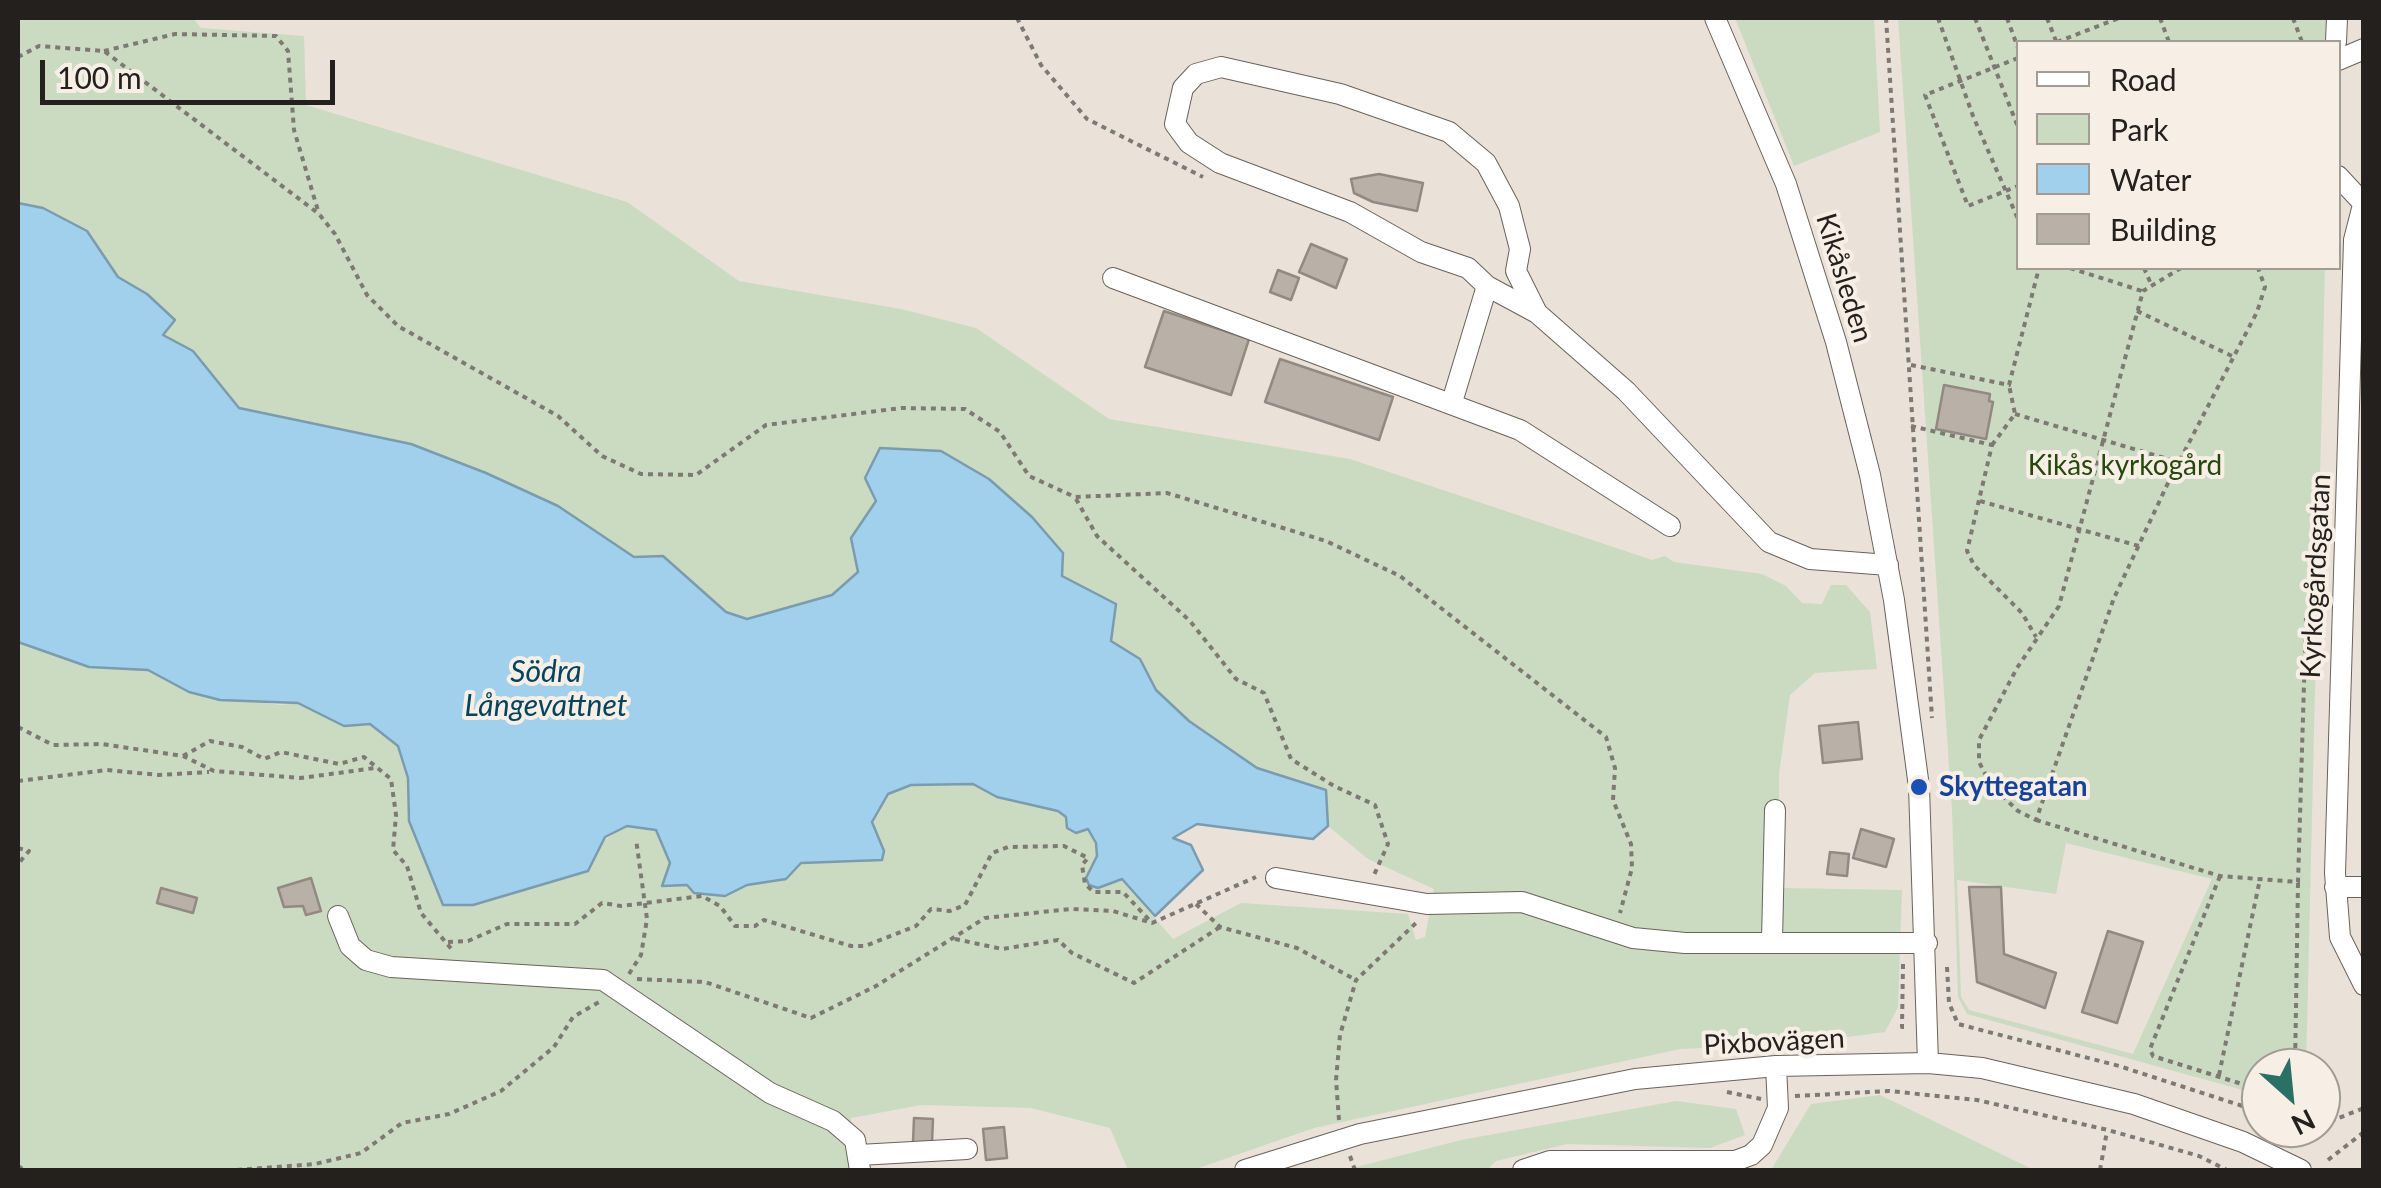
<!DOCTYPE html>
<html>
<head>
<meta charset="utf-8">
<style>
	body { margin:0 }
	#map { position:relative; width:2381px; height:1188px; overflow:hidden; background:#eae1d8; font-family:Lato,sans-serif }
	canvas { display:block }
	.frame { position:absolute; inset:0; border:20px solid #23201d; pointer-events:none }
	.legend { position:absolute; left:2016px; top:40px; width:325px; height:230px; box-sizing:border-box; background:#f7eee5; border:2px solid #a29c95; margin:0; padding:12px 18px; list-style:none; font-size:30px; color:#23201d }
	.legend li { display:flex; align-items:center; gap:20px; height:50px }
	.legend b { width:50px; border:2px solid #a29c95 }
	.north { position:absolute; left:2241px; top:1048px; width:100px; height:100px; box-sizing:border-box; background:#f7eee5; border:2px solid #a29c95; border-radius:50%; rotate:153deg; font-size:28px; font-weight:700; line-height:40px; text-align:center; color:#23201d }
	.north::after { content:''; display:block; margin:auto; width:35px; height:45px; background:#2a7065; clip-path:polygon(50% 0,100% 100%,50% 72%,0 100%) }
	.scale { position:absolute; left:40px; top:60px; width:295px; height:45px; box-sizing:border-box; border:5px solid #23201d; border-top:0; padding-left:12px; font-size:30px; line-height:35px; white-space:nowrap; color:#23201d; -webkit-text-stroke:8px #f7eee5; paint-order:stroke }
</style>
</head>
<body>
<div id="map">
<canvas width="2381" height="1188"></canvas>
<div class="frame"></div>
<ul class="legend">
<li><b style="height:12px;background:#fff"></b>Road</li>
<li><b style="height:28px;background:#cadbc2"></b>Park</li>
<li><b style="height:28px;background:#a1d0ec"></b>Water</li>
<li><b style="height:28px;background:#b9b0a8"></b>Building</li>
</ul>
<div class="north">N</div>
<div class="scale">100 m</div>
</div>
<script>
const ctx = document.querySelector('canvas').getContext('2d');
ctx.lineJoin = 'round';
function fillPath(path, color) { ctx.fillStyle = color; ctx.fill(path, 'evenodd'); }
const poly = rows => new Path2D(rows.map(r => 'M' + r).join(''));
function trace(path, color, width, dash) { ctx.strokeStyle = color; ctx.lineWidth = width; ctx.lineCap = dash ? 'butt' : 'round'; ctx.setLineDash(dash || []); ctx.stroke(path); }
function label(font, color, halo, rows, align = 'center') {
  ctx.font = font + ' Lato,sans-serif'; ctx.lineWidth = 8; ctx.setLineDash([]); ctx.textBaseline = 'middle'; ctx.strokeStyle = halo; ctx.fillStyle = color; for (const [text, x, y, turn = 0] of rows) {
    ctx.save(); ctx.translate(x, y); ctx.rotate((+turn || 0) * Math.PI / 180); ctx.textAlign = isNaN(turn) ? turn : align; if (halo) ctx.strokeText(text, 0, 0); ctx.fillText(text, 0, 0); ctx.restore();
  }
}
const green = poly([
	[18,18,193,18,201,28,304,36,306,105,627,202,739,281,901,309,976,328,1109,419,1350,459,1652,560,1665,556,1674,562,1762,574,1786,586,1802,603,1822,604,1831,585,1846,585,1870,612,1877,669,1815,673,1790,695,1779,774,1779,888,1902,890,1898,1007,1885,1032,1795,1044,1680,1049,1314,1128,1193,1170,1128,1170,1110,1128,1031,1108,921,1105,851,1118,850,1170,18,1170,18,642,89,667,149,670,189,692,280,705,298,703,344,726,369,724,398,746,408,778,409,821,443,905,473,905,522,891,627,826,656,830,670,864,663,886,687,885,725,896,747,885,786,879,801,863,865,862,878,845,872,822,888,794,911,785,973,784,997,797,1058,811,1088,829,1096,843,1098,888,1121,879,1173,939,1241,903,1408,914,1416,940,1425,937,1434,889,1368,859,1328,826,1325,790,1257,768,1189,721,1156,690,1140,659,1111,641,1115,604,1062,576,876,501,851,538,858,571,833,595,747,620,726,612,664,556,634,557,558,506,486,473,411,444,239,408,193,351,163,335,175,320,147,294,118,277,87,231,43,208,18,203],
	[1735,18,1874,18,1880,132,1794,166],
	[1898,18,2331,18,2330,42,2018,42,2018,268,2325,268,2306,1068,2261,1068,2261,1095,1967,1014,1958,997,1952,810],
	[2066,843,2212,879,2133,1054,1969,1010,1961,997,1957,880,2056,894],
	[1880,1095,2034,1170,1771,1170,1811,1104],
	[1676,1101,1736,1109,1745,1135,1710,1148,1567,1144,1496,1161,1487,1170,1345,1170,1461,1140]
]);
const water = poly([
	[18,203,43,208,87,231,118,277,147,294,175,320,163,335,193,351,239,408,411,444,486,473,558,506,634,557,663,556,726,612,747,619,832,595,858,572,851,538,876,501,865,478,880,448,941,451,989,479,1032,517,1063,553,1062,576,1116,604,1111,641,1140,659,1156,690,1189,721,1257,768,1326,790,1328,826,1313,839,1197,824,1173,838,1191,845,1203,870,1155,916,1122,879,1098,888,1089,885,1086,878,1097,856,1096,843,1088,829,1076,833,1067,828,1066,817,1058,811,997,797,973,784,911,785,888,794,872,822,884,851,882,860,801,863,786,879,747,885,725,896,694,893,687,885,662,886,670,863,656,830,627,826,605,837,588,871,473,905,443,905,409,821,408,778,398,746,370,724,344,726,298,703,220,700,189,692,148,670,89,667,18,642,18,203]
]);
const building = poly([
	[1379,174,1423,183,1417,211,1373,202,1354,193,1351,179,1379,174],
	[1311,244,1347,259,1336,288,1299,272,1311,244],
	[1278,270,1299,278,1291,300,1270,292,1278,270],
	[1164,311,1249,339,1231,395,1145,367,1164,311],
	[1280,359,1393,397,1379,440,1265,402,1280,359],
	[1944,385,1990,394,1989,401,1993,402,1986,439,1936,429,1944,385],
	[1858,722,1862,759,1823,763,1819,726,1858,722],
	[1861,829,1894,839,1886,867,1853,858,1861,829],
	[1830,852,1849,854,1847,876,1827,874,1830,852],
	[311,878,321,911,306,915,303,906,284,907,278,888,311,878],
	[1969,887,2001,887,2004,954,2056,973,2045,1008,1977,982,1969,887],
	[161,888,197,898,193,913,157,903,161,888],
	[2108,931,2143,942,2117,1023,2082,1012,2108,931],
	[914,1118,933,1119,932,1143,913,1142,914,1118],
	[1004,1127,1007,1158,986,1160,983,1129,1004,1127]
]);
const path = poly([
	[1017,18,1041,65,1087,119,1203,177],
	[1886,18,1932,718],
	[1938,18,1973,116,2018,219],
	[1975,18,2018,127],
	[2007,18,2018,48],
	[2047,18,2056,41],
	[2160,18,2169,42],
	[2293,18,2302,42],
	[2057,42,2119,18],
	[104,51,175,34,276,36,288,51,294,130,319,214],
	[18,57,39,46,104,51,319,214,335,234,367,295,398,326,558,416,602,456,641,474,696,475,766,425,901,408,965,409,1000,432,1029,476,1075,497,1167,493,1326,541,1400,576,1606,737,1615,768,1613,800,1631,844,1632,868,1620,913],
	[2018,58,1925,95,1968,206,2018,186],
	[2070,268,2142,291],
	[2144,268,2151,284],
	[2181,268,2143,291,2059,606,2017,668,1979,740,1979,762,1991,785,2018,811,2036,820,2114,598,2168,483,2257,312,2265,287,2258,268],
	[2137,311,2232,356],
	[1911,365,2009,385,2039,268],
	[2015,414,2178,462],
	[1911,426,1992,445,1967,551,1974,565,2022,613,2036,637],
	[1992,445,2015,414,2009,385],
	[1076,499,1097,536,1190,621,1236,679,1264,693,1291,759,1334,786,1375,805,1388,844,1374,875],
	[1980,501,2139,546],
	[18,727,53,745,102,744,183,756,214,771,301,778,375,768],
	[183,756,210,741,242,747,264,759,281,752,339,764,364,757,391,779,396,815,393,850,407,866,421,913,454,952],
	[18,781,107,770,159,775,209,772],
	[2036,820,2220,876,2298,882,2306,618],
	[18,848,29,851,18,864],
	[2220,876,2150,1049,2153,1056,2261,1090],
	[1196,904,1220,927,1297,948,1356,980],
	[955,939,1002,949,1058,940,1072,953,1134,983,1220,927],
	[448,942,468,941,507,924,575,924,602,903,621,906,702,896,720,906,735,926,755,926,764,920,851,946,865,946,916,926,931,909,950,911,965,905,992,853,1008,847,1064,846,1088,858,1082,865,1085,884,1094,892,1123,892,1152,923],
	[1903,964,1902,1027,1909,1027],
	[1947,967,1949,1003,1958,1024,2119,1066,2261,1112],
	[629,974,641,955,647,919,636,839],
	[637,979,705,982,811,1018,876,986,985,918,1071,909,1113,911,1152,923,1256,877],
	[2295,1068,2298,883],
	[2219,1075,2260,879],
	[1727,1092,1761,1099],
	[1795,1096,1889,1091,1977,1100,2108,1130,2199,1156,2227,1170],
	[1339,1120,1336,1080,1340,1035,1356,980,1416,923],
	[2321,1125,2364,1108],
	[1350,1156,1355,1170],
	[2328,1160,2364,1132],
	[18,1166,24,1170],
	[237,1170,315,1164,361,1153,402,1123,449,1114,501,1091,554,1047,573,1017,599,1002],
	[2100,1170,2107,1131]
]);
const minor = poly([
	[1715,18,1786,184,1836,342,1870,475,1894,600,1919,787,1928,1063],
	[2336,42,2337,18],
	[2338,60,2364,49],
	[2338,176,2363,203],
	[2364,201,2354,240,2335,873,2340,937,2364,985],
	[1113,278,1520,430,1670,526],
	[1537,313,1516,271,1520,249,1509,206,1486,163,1449,132,1340,94,1221,67,1196,74,1183,88,1175,124,1189,143,1220,163,1350,212,1421,252,1468,268,1487,286,1537,313,1626,391,1769,542,1810,559,1888,565],
	[1452,402,1487,286],
	[1276,878,1427,904,1522,902,1633,938,1685,943,1927,943],
	[2335,887,2364,887],
	[338,916,350,946,366,960,391,967,603,980,770,1093,833,1121,855,1140,860,1170],
	[1772,940,1775,810],
	[859,1155,967,1149],
	[1245,1170,1360,1134,1635,1079,1776,1066,1928,1063,1982,1068,2134,1104,2243,1142,2301,1170],
	[1523,1170,1550,1161,1735,1161,1751,1155,1762,1145,1778,1108,1776,1066]
]);
const markers = [
	[1919,787,10,"#1a4fb4"]
];
const streetNames = [
	["Kikåsleden",1844,278,73],
	["Kyrkogårdsgatan",2316,576,-87],
	["Pixbovägen",1774,1042,-3]
];
const parkNames = [
	["Kikås kyrkogård",2125,466]
];
const transitNames = [
	["Skyttegatan",1939,787]
];
const waterNames = [
	["Södra",546,672],
	["Långevattnet",546,706]
];
fillPath(green, '#cadbc2');
fillPath(water, '#a1d0ec');
trace(water, '#7b9bae', 2.5);
fillPath(building, '#b9b0a8');
trace(building, '#928a82', 2.5);
trace(minor, '#6a625a', 22);
trace(path, '#7e7973', 4, [5, 5]);
trace(minor, '#fff', 20);
for (const [x, y, r, color] of markers) { const dot = new Path2D(); dot.arc(x, y, r, 0, 2 * Math.PI); ctx.fillStyle = color; ctx.fill(dot); trace(dot, '#f7eee5', 4); }
label('28px', '#23201d', '#f7eee5', streetNames);
label('28px', '#26480f', '#f7eee5', parkNames);
label('bold 28px', '#164399', '#f7eee5', transitNames, 'left');
label('italic 30px', '#03445f', '#f7eee5', waterNames);
</script>
</body>
</html>
